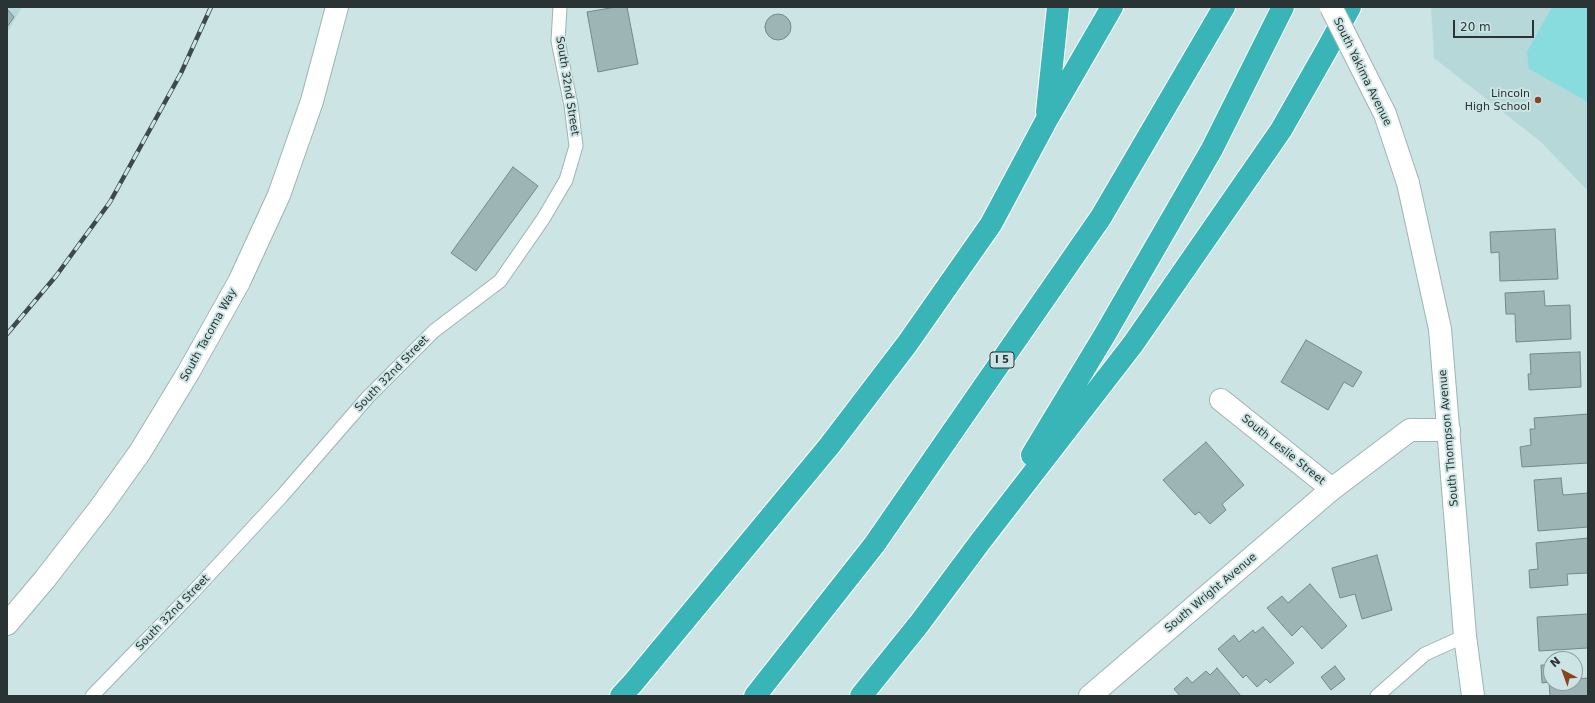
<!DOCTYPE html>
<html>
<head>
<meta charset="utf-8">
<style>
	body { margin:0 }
	#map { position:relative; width:1595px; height:703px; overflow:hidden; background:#cce4e4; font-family:"DejaVu Sans",sans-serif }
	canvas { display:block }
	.frame { position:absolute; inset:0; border:8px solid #2a3434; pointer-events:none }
	.north { position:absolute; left:1543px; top:651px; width:40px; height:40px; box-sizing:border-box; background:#cce4e4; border:1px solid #8b9e9e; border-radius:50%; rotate:319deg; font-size:11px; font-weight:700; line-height:16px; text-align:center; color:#2a3434 }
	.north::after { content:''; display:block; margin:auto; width:14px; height:18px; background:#89431d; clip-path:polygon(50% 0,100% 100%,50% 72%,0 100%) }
	.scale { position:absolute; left:1453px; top:20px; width:81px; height:18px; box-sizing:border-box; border:2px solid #2a3434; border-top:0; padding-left:5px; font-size:12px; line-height:14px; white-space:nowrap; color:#2a3434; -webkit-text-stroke:3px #cce4e4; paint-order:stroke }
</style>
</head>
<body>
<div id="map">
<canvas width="1595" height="703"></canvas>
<div class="frame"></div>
<div class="north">N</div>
<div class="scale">20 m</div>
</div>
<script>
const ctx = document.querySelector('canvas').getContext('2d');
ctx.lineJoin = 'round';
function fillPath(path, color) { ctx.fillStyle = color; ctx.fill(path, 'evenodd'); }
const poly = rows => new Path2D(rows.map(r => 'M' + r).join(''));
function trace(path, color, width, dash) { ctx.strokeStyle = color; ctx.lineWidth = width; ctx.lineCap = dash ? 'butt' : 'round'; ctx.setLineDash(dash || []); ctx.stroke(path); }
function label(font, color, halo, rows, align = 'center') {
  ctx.font = font + ' "DejaVu Sans",sans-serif'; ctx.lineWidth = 4; ctx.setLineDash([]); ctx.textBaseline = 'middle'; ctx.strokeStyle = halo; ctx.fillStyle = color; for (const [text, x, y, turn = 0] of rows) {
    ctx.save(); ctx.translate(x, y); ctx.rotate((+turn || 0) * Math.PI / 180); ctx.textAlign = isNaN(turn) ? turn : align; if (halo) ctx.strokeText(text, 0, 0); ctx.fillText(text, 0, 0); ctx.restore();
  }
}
const built = poly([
	[7,7,22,7,7,33],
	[1431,7,1588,7,1588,191,1541,142,1434,58]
]);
const green = poly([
	[1552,7,1588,7,1588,102,1529,69,1527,52]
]);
const building = poly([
	[616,7,627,7,638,64,598,72,587,12,616,7],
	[7,9,14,17,7,27,7,9],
	'765 27a13 13 0 1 1 26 0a13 13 0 1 1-26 0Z',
	[513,167,538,186,476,271,451,253,513,167],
	[1555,229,1558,279,1500,281,1499,252,1491,253,1490,232,1555,229],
	[1544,291,1545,306,1570,305,1571,339,1516,342,1515,314,1506,314,1505,293,1544,291],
	[1306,340,1362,372,1353,387,1344,382,1328,410,1281,382,1306,340],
	[1580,352,1581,387,1529,390,1528,374,1531,374,1530,354,1580,352],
	[1588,414,1588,463,1522,467,1520,447,1531,445,1530,429,1535,429,1534,418,1588,414],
	[1206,442,1244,485,1222,504,1226,510,1210,524,1199,512,1195,515,1163,480,1206,442],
	[1561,478,1563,495,1588,493,1588,527,1538,531,1534,480,1561,478],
	[1588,538,1588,573,1567,574,1568,585,1530,588,1529,570,1538,569,1536,543,1588,538],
	[1377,555,1392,610,1362,619,1355,594,1340,598,1332,568,1377,555],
	[1310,584,1347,626,1322,649,1302,626,1292,636,1267,608,1282,596,1288,603,1310,584],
	[1588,614,1588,648,1539,651,1537,617,1588,614],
	[1263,627,1294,663,1270,683,1266,679,1257,687,1246,675,1243,678,1218,649,1234,635,1239,642,1253,630,1255,633,1263,627],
	[1575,663,1576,679,1588,678,1588,696,1550,696,1549,682,1542,683,1541,665,1551,665,1551,683,1575,683,1575,663],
	[1335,666,1345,679,1331,690,1321,677,1335,666],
	[1217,668,1241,696,1180,696,1174,689,1187,677,1192,683,1206,671,1210,675,1217,668]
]);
const lane = poly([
	[92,696,194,591,282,496,368,397,434,331,500,281,543,219,566,180,576,146,571,105,558,41,560,7],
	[1377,696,1425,654,1465,636]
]);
const street = poly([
	[1221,400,1332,489],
	[1090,696,1332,489,1410,430,1449,430]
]);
const secondary = poly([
	[1408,183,1440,329,1465,636,1473,696],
	[7,624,45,579,100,508,140,452,188,373,239,282,279,195,312,101,337,7]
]);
const highway = poly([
	[1047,112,1058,7],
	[1032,455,1104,336,1212,149,1283,7],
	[621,696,633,683,830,445,907,344,991,224,1046,121,1112,7],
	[755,696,874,545,1101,217,1224,7],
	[861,696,919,624,980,542,1133,344,1281,130,1326,51,1350,7]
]);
const rail = poly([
	[7,334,56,276,110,202,181,73,211,7]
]);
const secondaryBridge = poly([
	[1331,7,1385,114,1408,183]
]);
const markers = [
	[1538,100,4,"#89431d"]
];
const shields = [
	[1002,360,24]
];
const shieldNames = [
	["I 5",1002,360]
];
const streetNames = [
	["South Yakima Avenue",1362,72,64],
	["South 32nd Street",567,86,81],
	["South Tacoma Way",209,335,-61],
	["South 32nd Street",392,374,-46],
	["South Thompson Avenue",1449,438,-95],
	["South Leslie Street",1283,450,39],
	["South Wright Avenue",1211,593,-40],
	["South 32nd Street",173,613,-46]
];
const poiNames = [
	["Lincoln",1530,94],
	["High School",1530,107]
];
fillPath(built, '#b7d8d8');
fillPath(green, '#88dcdd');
fillPath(building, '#9eb5b5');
trace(building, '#748a8a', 1);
trace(lane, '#9db4b4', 15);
trace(street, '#9db4b4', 24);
trace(secondary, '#9db4b4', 24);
trace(highway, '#fff', 24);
trace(lane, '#fff', 13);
trace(street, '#fff', 22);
trace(secondary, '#fff', 22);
trace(highway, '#3ab5b7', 22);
trace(rail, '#3e4a4a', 4.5);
trace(rail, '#cce4e4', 3, [9]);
trace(secondaryBridge, '#9db4b4', 24, []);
trace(secondaryBridge, '#fff', 22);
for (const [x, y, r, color] of markers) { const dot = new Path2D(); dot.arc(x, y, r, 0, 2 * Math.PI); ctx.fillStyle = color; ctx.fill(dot); trace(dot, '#cce4e4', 1.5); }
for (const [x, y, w] of shields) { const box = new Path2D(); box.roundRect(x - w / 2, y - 8, w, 16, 3); ctx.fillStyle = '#cce4e4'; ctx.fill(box); trace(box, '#2a3434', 1); }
label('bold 10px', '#2a3434', null, shieldNames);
label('11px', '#2a3434', '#cce4e4', streetNames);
label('11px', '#2a3434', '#cce4e4', poiNames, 'right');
</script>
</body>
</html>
